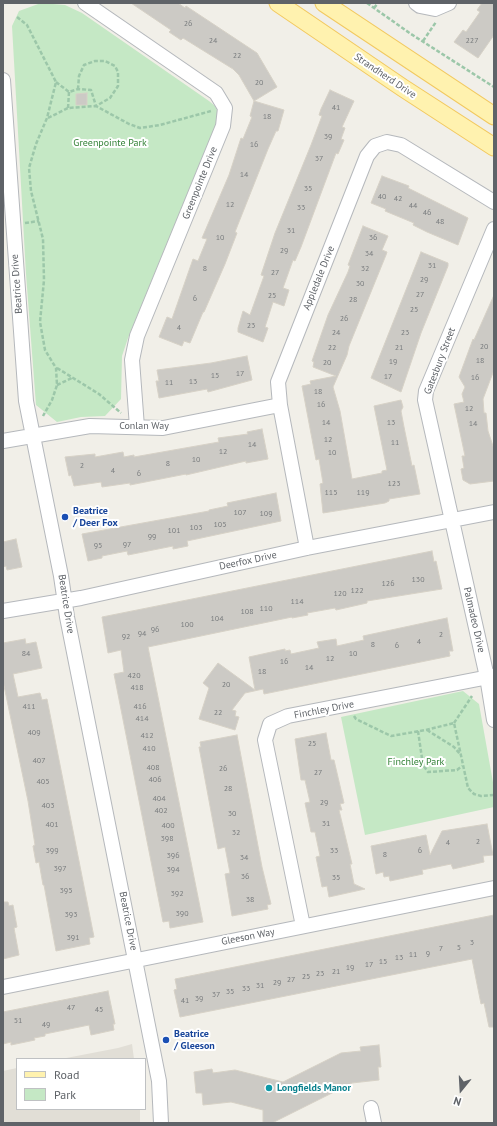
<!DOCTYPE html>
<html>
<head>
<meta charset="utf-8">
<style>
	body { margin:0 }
	#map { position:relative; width:497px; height:1126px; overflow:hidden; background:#f1efe8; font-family:"PT Sans",sans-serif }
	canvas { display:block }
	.frame { position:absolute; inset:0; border:4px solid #5f6368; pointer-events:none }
	.legend { position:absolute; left:16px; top:1058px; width:130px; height:52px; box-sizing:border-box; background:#fff; border:1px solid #bfc1c3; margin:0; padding:5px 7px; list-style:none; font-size:12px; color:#5f6368 }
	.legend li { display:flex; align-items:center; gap:8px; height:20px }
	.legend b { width:20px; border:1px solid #bfc1c3 }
	.north { position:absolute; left:441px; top:1070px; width:40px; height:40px; -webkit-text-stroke:3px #fff; paint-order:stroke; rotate:198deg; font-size:11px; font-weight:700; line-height:16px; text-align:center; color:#5f6368 }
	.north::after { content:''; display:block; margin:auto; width:14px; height:18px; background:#5f6368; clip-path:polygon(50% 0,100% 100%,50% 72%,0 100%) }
</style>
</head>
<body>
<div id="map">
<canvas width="497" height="1126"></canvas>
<div class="frame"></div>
<ul class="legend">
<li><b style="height:5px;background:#fff2af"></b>Road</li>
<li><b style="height:11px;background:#c5e8c5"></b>Park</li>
</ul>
<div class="north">N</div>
</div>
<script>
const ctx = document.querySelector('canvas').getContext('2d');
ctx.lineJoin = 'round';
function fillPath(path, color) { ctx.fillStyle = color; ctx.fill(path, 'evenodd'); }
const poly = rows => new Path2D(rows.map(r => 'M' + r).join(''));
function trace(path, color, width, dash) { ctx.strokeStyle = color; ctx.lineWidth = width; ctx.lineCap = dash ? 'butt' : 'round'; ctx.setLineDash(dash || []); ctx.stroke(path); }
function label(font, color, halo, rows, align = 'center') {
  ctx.font = font + ' "PT Sans",sans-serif'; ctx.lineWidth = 4; ctx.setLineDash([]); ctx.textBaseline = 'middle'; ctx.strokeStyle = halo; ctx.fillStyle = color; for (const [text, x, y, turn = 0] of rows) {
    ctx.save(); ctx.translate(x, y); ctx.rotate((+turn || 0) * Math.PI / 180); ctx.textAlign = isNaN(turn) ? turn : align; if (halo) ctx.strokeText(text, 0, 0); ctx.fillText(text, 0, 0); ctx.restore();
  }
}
const education = poly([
	[132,1044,134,1059,61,1059,118,1048],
	[17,1068,17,1109,140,1109,140,1123,3,1123,3,1071]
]);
const green = poly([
	[41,3,65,5,82,13,209,101,215,106,219,114,215,126,128,338,122,356,121,399,105,416,81,417,57,422,36,405,26,274,12,26,19,11],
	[463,691,479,704,494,788,494,807,365,835,341,717]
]);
const building = poly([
	[131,3,178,3,185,8,186,6,257,53,277,87,254,101,239,75,233,69,183,38,181,40,169,32,171,30,131,3],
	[482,3,494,3,494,35,478,58,454,42,463,30,466,32,480,12,477,10,482,3],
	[330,90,354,101,342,127,345,128,341,139,344,140,338,154,336,153,301,247,295,261,293,260,283,288,289,290,284,306,273,302,265,327,268,328,263,342,238,332,238,328,243,311,250,315,264,276,261,275,275,233,311,145,322,116,319,115,321,109,330,90],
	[87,93,87,105,76,105,76,94,87,93],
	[254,101,284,110,278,131,276,131,268,149,235,232,237,233,225,264,204,312,203,312,190,343,184,341,182,346,159,337,167,317,172,319,193,259,198,261,207,239,202,238,229,175,241,138,243,139,252,117,250,116,254,101],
	[382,176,409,186,408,188,468,218,458,245,427,232,413,225,414,223,385,211,386,209,371,203,382,176],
	[363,226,388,236,382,250,387,252,386,255,349,346,347,355,333,387,340,411,352,479,382,473,382,471,387,470,374,406,401,400,403,407,401,411,404,427,412,466,414,465,420,494,389,499,389,501,385,503,323,513,320,484,323,483,319,459,316,460,302,386,311,384,310,381,336,376,313,367,314,362,312,361,328,315,348,272,350,266,348,265,363,226],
	[421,252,448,263,448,266,421,333,401,392,371,378,421,252],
	[494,295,494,370,483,399,484,413,486,413,488,431,494,449,494,481,470,484,463,480,461,469,464,468,462,456,465,456,454,404,464,402,462,394,465,387,459,377,473,339,474,340,494,295],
	[247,356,252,380,208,392,207,389,159,398,156,381,159,381,157,370,211,363,247,356],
	[262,429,268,459,246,463,246,461,186,475,186,474,130,485,130,483,102,487,101,482,74,486,71,475,69,476,65,457,95,454,95,457,123,452,124,457,134,455,134,457,219,442,218,438,248,434,247,432,262,429],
	[276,493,281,521,187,541,188,546,173,549,173,546,128,555,127,551,102,556,102,558,88,561,82,534,209,511,209,510,228,506,227,503,276,493],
	[16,539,22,567,7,570,6,566,3,567,3,542,16,539],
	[432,551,434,562,436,561,442,589,367,601,367,603,336,610,335,608,307,613,308,615,292,618,292,617,148,647,203,922,170,928,169,921,163,922,114,674,124,672,121,650,108,653,102,617,432,551],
	[447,618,453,651,449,651,450,656,264,694,263,689,245,693,232,710,236,711,235,716,239,717,235,730,199,719,209,688,203,683,218,663,255,690,249,657,285,649,285,651,290,650,291,654,319,648,317,642,336,639,337,646,364,640,363,636,447,618],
	[25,639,26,644,36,642,42,668,13,674,18,697,40,693,42,700,47,699,94,937,89,938,90,944,56,951,44,885,43,885,39,862,36,863,33,846,35,845,28,801,3,681,3,643,25,639],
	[326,733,331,760,334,760,344,803,340,804,342,810,339,810,352,864,350,864,354,884,365,889,329,897,327,886,322,887,316,857,320,856,315,832,311,832,305,803,310,802,305,780,301,780,295,739,326,733],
	[237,735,262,867,271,904,267,905,268,909,232,916,225,874,230,873,225,847,218,849,199,747,201,747,200,742,237,735],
	[487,824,493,855,483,856,484,862,453,869,451,864,422,870,423,874,390,881,389,876,384,877,383,872,376,874,371,846,426,835,430,855,442,831,487,824],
	[3,902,8,902,9,906,13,905,17,927,14,928,19,955,3,959,3,902],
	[494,915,494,1027,489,1027,484,1003,481,1004,472,959,180,1017,174,990,177,989,175,979,494,915],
	[108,991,115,1024,113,1024,114,1030,91,1035,89,1025,45,1034,45,1036,34,1038,35,1040,11,1045,11,1042,3,1044,3,1012,108,991],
	[379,1045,381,1067,378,1067,379,1080,352,1083,272,1123,263,1123,263,1110,231,1102,203,1105,202,1093,196,1093,194,1072,212,1069,213,1073,235,1070,283,1082,341,1053,361,1051,360,1047,379,1045]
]);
const path = poly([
	[367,3,411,34,494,87],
	[374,8,378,3],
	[17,17,27,25,56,82,47,118,36,144,29,168,31,191,43,239,44,280,40,322,45,350,56,368,57,385,52,400,43,416],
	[423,41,436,22],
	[56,82,69,92,78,89,91,90,96,106,129,124,140,128,160,125,211,111],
	[68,108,69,92],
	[48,118,68,108,96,106,110,98,118,86,118,72,115,66,105,61,95,61,84,65,79,76,78,89],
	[25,223,39,221],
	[57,368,99,394,121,413],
	[57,385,72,378],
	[354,716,356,719,391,736,426,730,454,723,468,788,474,794,481,796,494,795],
	[454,723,472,696],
	[427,730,454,747,460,754],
	[418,731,423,765,428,772,457,770,462,766]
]);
const minor = poly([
	[85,3,216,93,225,108,223,126,137,336,132,360,137,427],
	[416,3,420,6,435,9,449,3],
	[3,80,26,401,61,576,67,617,159,1081,161,1123],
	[494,229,426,391,425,400,487,677,494,720],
	[3,441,90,426,163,428,280,405],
	[307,548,280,405,278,382,367,156,375,146,387,142,401,145,494,202],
	[3,611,81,598,307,548,494,512],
	[303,926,265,740,270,724,288,716,494,676],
	[3,987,494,888],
	[371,1108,374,1123]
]);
const major = poly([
	[278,3,403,88,494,147],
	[324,3,494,116]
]);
const markers = [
	[65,517,4,"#1a4fb4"],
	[166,1040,4,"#1a4fb4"],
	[269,1088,4,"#0f9aa8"]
];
const numberNames = [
	["26",188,24],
	["24",213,41],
	["227",472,41],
	["22",237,56],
	["20",259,83],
	["41",336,108],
	["18",267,117],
	["39",328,137],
	["16",254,145],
	["37",319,159],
	["14",244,175],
	["35",308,189],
	["40",382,197],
	["42",398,199],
	["12",230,205],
	["44",413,206],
	["33",301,208],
	["46",427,213],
	["48",440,222],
	["31",291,231],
	["10",220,238],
	["36",373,238],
	["29",284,251],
	["34",369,254],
	["31",432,266],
	["8",205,269],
	["32",365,269],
	["27",275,273],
	["29",424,280],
	["30",360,284],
	["27",420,295],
	["25",272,296],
	["6",195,299],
	["28",353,300],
	["25",414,310],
	["26",344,319],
	["23",251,326],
	["4",179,328],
	["24",336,333],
	["23",405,333],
	["20",484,347],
	["22",332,348],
	["21",399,348],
	["18",480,361],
	["19",393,362],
	["20",327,363],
	["17",240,374],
	["15",215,376],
	["17",388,377],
	["16",475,378],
	["13",193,382],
	["11",169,383],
	["18",318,392],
	["16",321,405],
	["12",469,409],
	["14",326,423],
	["13",391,423],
	["14",473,424],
	["12",328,440],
	["11",395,443],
	["14",252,445],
	["12",223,452],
	["10",332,453],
	["10",196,460],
	["8",168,464],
	["2",82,466],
	["4",113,471],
	["6",139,474],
	["123",394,484],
	["115",331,493],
	["119",363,493],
	["107",240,513],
	["109",266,514],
	["105",220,525],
	["103",196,528],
	["101",174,531],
	["99",152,537],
	["97",127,545],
	["95",98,546],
	["130",418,580],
	["126",388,584],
	["122",357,591],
	["120",340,594],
	["114",297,602],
	["110",266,609],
	["108",247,612],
	["104",217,619],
	["100",187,625],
	["96",155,630],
	["94",142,634],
	["2",441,635],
	["92",126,637],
	["4",419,642],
	["8",373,645],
	["6",397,646],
	["84",26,654],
	["10",353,654],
	["12",330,659],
	["16",284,662],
	["14",309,668],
	["18",262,672],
	["420",134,676],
	["20",226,685],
	["418",137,688],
	["411",29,707],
	["416",140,707],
	["22",218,713],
	["414",142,719],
	["409",34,733],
	["412",147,736],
	["25",312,744],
	["410",149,749],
	["407",39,761],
	["408",153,768],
	["26",223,769],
	["27",318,773],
	["406",155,780],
	["405",43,782],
	["28",228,789],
	["404",159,799],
	["29",324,803],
	["403",48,806],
	["402",161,811],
	["30",232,814],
	["31",326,824],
	["401",52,825],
	["400",168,826],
	["32",236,833],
	["398",167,839],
	["2",478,842],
	["4",448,843],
	["399",52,851],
	["33",334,851],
	["6",420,851],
	["8",385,855],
	["396",173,856],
	["34",244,858],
	["397",60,869],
	["394",173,870],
	["36",245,877],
	["35",336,878],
	["395",66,891],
	["392",177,894],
	["38",250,900],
	["390",182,914],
	["393",71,915],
	["391",73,938],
	["3",472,943],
	["5",459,948],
	["7",441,949],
	["9",428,954],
	["11",413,955],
	["13",399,958],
	["15",383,962],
	["17",369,965],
	["19",350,968],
	["21",336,972],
	["23",320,974],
	["25",306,977],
	["27",291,980],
	["29",277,983],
	["31",260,986],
	["33",246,989],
	["35",230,992],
	["37",216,995],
	["39",199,999],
	["41",185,1001],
	["47",71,1008],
	["45",99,1010],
	["51",18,1021],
	["49",46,1025]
];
const streetNames = [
	["Strandherd Drive",385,76,34],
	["Greenpointe Drive",200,183,-68],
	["Appledale Drive",319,278,-68],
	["Beatrice Drive",17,284,-94],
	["Gatesbury Street",440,361,-69],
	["Conlan Way",144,426],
	["Deerfox Drive",248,561,-12],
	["Beatrice Drive",66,604,81],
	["Palmadeo Drive",474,620,77],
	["Finchley Drive",324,710,-11],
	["Beatrice Drive",128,921,79],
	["Gleeson Way",248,937,-11]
];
const parkNames = [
	["Greenpointe Park",110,143],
	["Finchley Park",416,762]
];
const transitNames = [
	["Beatrice",73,511],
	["/ Deer Fox",73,523],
	["Beatrice",174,1034],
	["/ Gleeson",174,1046]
];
const cultureNames = [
	["Longfields Manor",277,1088]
];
fillPath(education, '#e1ded6');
fillPath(green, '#c5e8c5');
fillPath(building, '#cccac5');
trace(building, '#d6d1c6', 1);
trace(minor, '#b5b8bc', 16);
trace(major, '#f2c960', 19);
trace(path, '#9cc7a9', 2.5, [4, 2]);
trace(minor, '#fff', 14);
trace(major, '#fff2af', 17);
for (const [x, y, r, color] of markers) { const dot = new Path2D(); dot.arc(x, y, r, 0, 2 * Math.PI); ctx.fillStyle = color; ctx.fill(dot); trace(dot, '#fff', 1.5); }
label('8px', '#7a7d7f', null, numberNames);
label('10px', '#5f6368', '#fff', streetNames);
label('10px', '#348238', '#fff', parkNames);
label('bold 10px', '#164399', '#fff', transitNames, 'left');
label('bold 10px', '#0d838f', '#fff', cultureNames, 'left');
</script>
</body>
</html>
